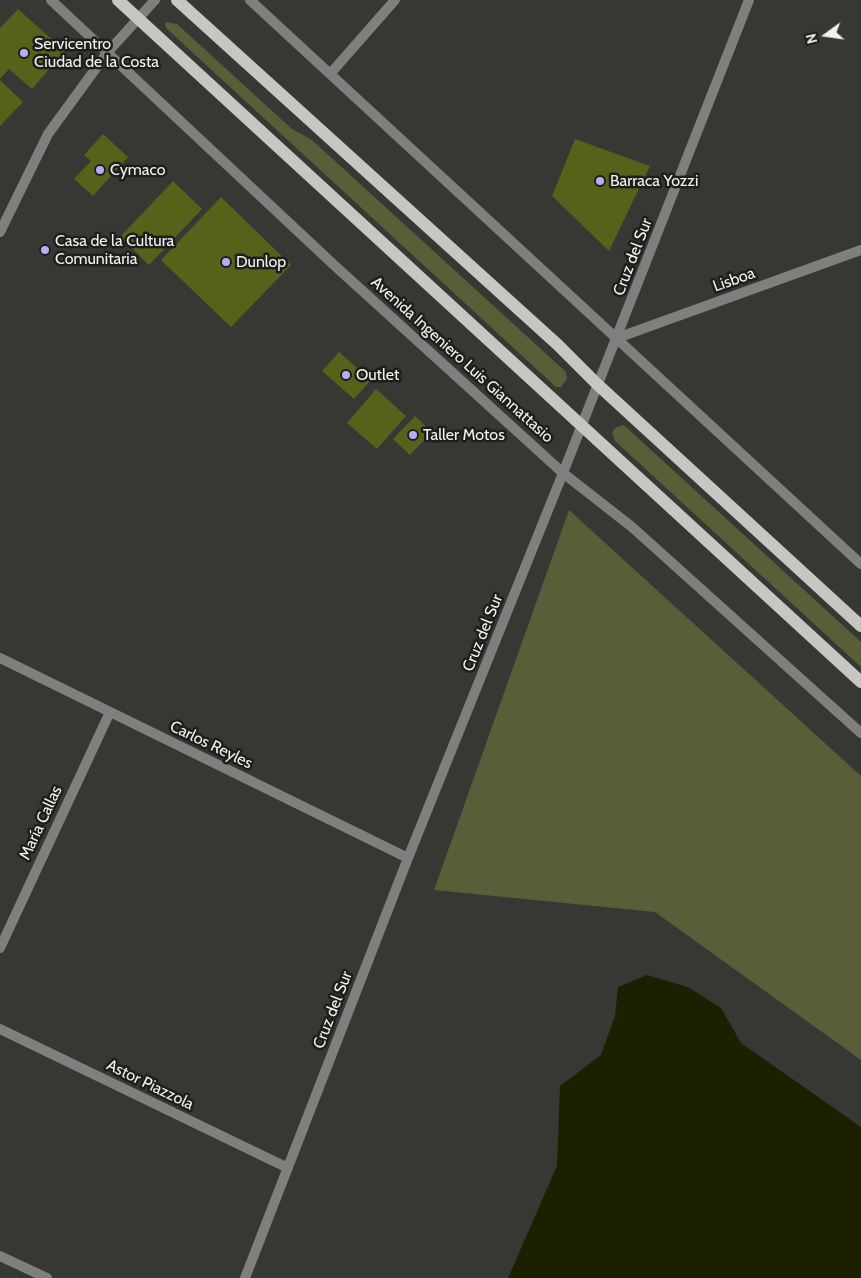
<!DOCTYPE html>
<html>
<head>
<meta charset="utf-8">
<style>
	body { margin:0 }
	#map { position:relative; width:861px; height:1278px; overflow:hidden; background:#363833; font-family:Cabin,sans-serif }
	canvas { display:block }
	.north { position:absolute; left:801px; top:10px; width:50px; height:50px; -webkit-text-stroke:4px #1e1f1c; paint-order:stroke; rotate:256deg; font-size:14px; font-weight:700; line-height:20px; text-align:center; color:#f1f1ee }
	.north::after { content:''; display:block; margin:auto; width:18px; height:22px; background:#f1f1ee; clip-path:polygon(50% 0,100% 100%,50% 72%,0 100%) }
</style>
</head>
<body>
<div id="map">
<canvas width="861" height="1278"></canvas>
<div class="north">N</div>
</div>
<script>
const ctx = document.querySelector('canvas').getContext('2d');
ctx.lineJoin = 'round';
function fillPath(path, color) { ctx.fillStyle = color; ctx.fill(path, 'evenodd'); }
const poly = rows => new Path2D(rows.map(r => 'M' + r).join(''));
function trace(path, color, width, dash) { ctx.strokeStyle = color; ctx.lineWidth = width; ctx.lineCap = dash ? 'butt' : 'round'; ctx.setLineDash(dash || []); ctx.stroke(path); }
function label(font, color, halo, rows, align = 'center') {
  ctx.font = font + ' Cabin,sans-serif'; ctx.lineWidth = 5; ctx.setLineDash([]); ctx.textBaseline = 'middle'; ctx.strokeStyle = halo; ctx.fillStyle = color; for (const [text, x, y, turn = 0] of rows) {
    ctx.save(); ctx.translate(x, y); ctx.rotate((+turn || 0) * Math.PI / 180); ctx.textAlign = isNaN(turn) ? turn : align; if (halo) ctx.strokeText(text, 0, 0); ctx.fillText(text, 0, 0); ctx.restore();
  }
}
const green = poly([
	[166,22,177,24,292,129,312,140,566,372,567,379,561,387,556,387,167,29,165,25],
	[623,425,627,428,861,642,861,667,615,441,612,433,615,428],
	[569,510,861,776,861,1060,655,912,434,890]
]);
const water = poly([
	[647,975,688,987,721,1008,741,1043,861,1127,861,1278,508,1278,557,1166,560,1086,601,1055,615,1016,618,987]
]);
const building = poly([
	[18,9,65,51,32,89,9,69,0,79,0,28],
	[0,80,23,102,0,126],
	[103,134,128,157,93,196,74,179,91,161,84,155],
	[575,139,650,166,609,251,552,196],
	[173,181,202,209,149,265,120,237],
	[221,197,291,265,231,327,161,260],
	[339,352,371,380,354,399,322,371],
	[376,389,406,416,377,449,347,423],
	[415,416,432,432,410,455,393,439]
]);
const minor = poly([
	[51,0,334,265,563,473,632,527,861,733],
	[250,0,861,564],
	[330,74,395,0],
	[0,232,48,134,107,53,155,0],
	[617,338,861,250],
	[0,658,408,858],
	[0,948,110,712],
	[0,1029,288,1168],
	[0,1256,47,1278],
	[245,1278,408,858,563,473,749,0]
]);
const primary = poly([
	[118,0,861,682],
	[177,0,558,345,597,384,861,626]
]);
const markers = [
	[24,53,5,"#bfa9f4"],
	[100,170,5,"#bfa9f4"],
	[600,181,5,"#bfa9f4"],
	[45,250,5,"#bfa9f4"],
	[226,262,5,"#bfa9f4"],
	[346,375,5,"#bfa9f4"],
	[413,435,5,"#bfa9f4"]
];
const poiNames = [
	["Servicentro",34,44],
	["Ciudad de la Costa",34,62],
	["Cymaco",110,170],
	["Barraca Yozzi",610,181],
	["Casa de la Cultura",55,241],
	["Comunitaria",55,259],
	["Dunlop",236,262],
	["Outlet",356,375],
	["Taller Motos",423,435]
];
const streetNames = [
	["Cruz del Sur",633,257,-69],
	["Lisboa",734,280,-20],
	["Avenida Ingeniero Luis Giannattasio",462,360,42],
	["Cruz del Sur",483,633,-68],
	["Carlos Reyles",211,745,26],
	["María Callas",41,823,-65],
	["Cruz del Sur",333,1010,-69],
	["Astor Piazzola",150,1085,26]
];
fillPath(green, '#575e38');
fillPath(water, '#1b2000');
fillPath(building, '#56611a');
trace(minor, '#7f7f7d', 10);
trace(primary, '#c6c7c2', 12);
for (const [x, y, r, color] of markers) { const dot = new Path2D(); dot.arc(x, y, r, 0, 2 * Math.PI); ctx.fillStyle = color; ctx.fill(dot); trace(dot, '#1e1f1c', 2); }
label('16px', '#f1f1ee', '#1e1f1c', poiNames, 'left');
label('16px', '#f1f1ee', '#1e1f1c', streetNames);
</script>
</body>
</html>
